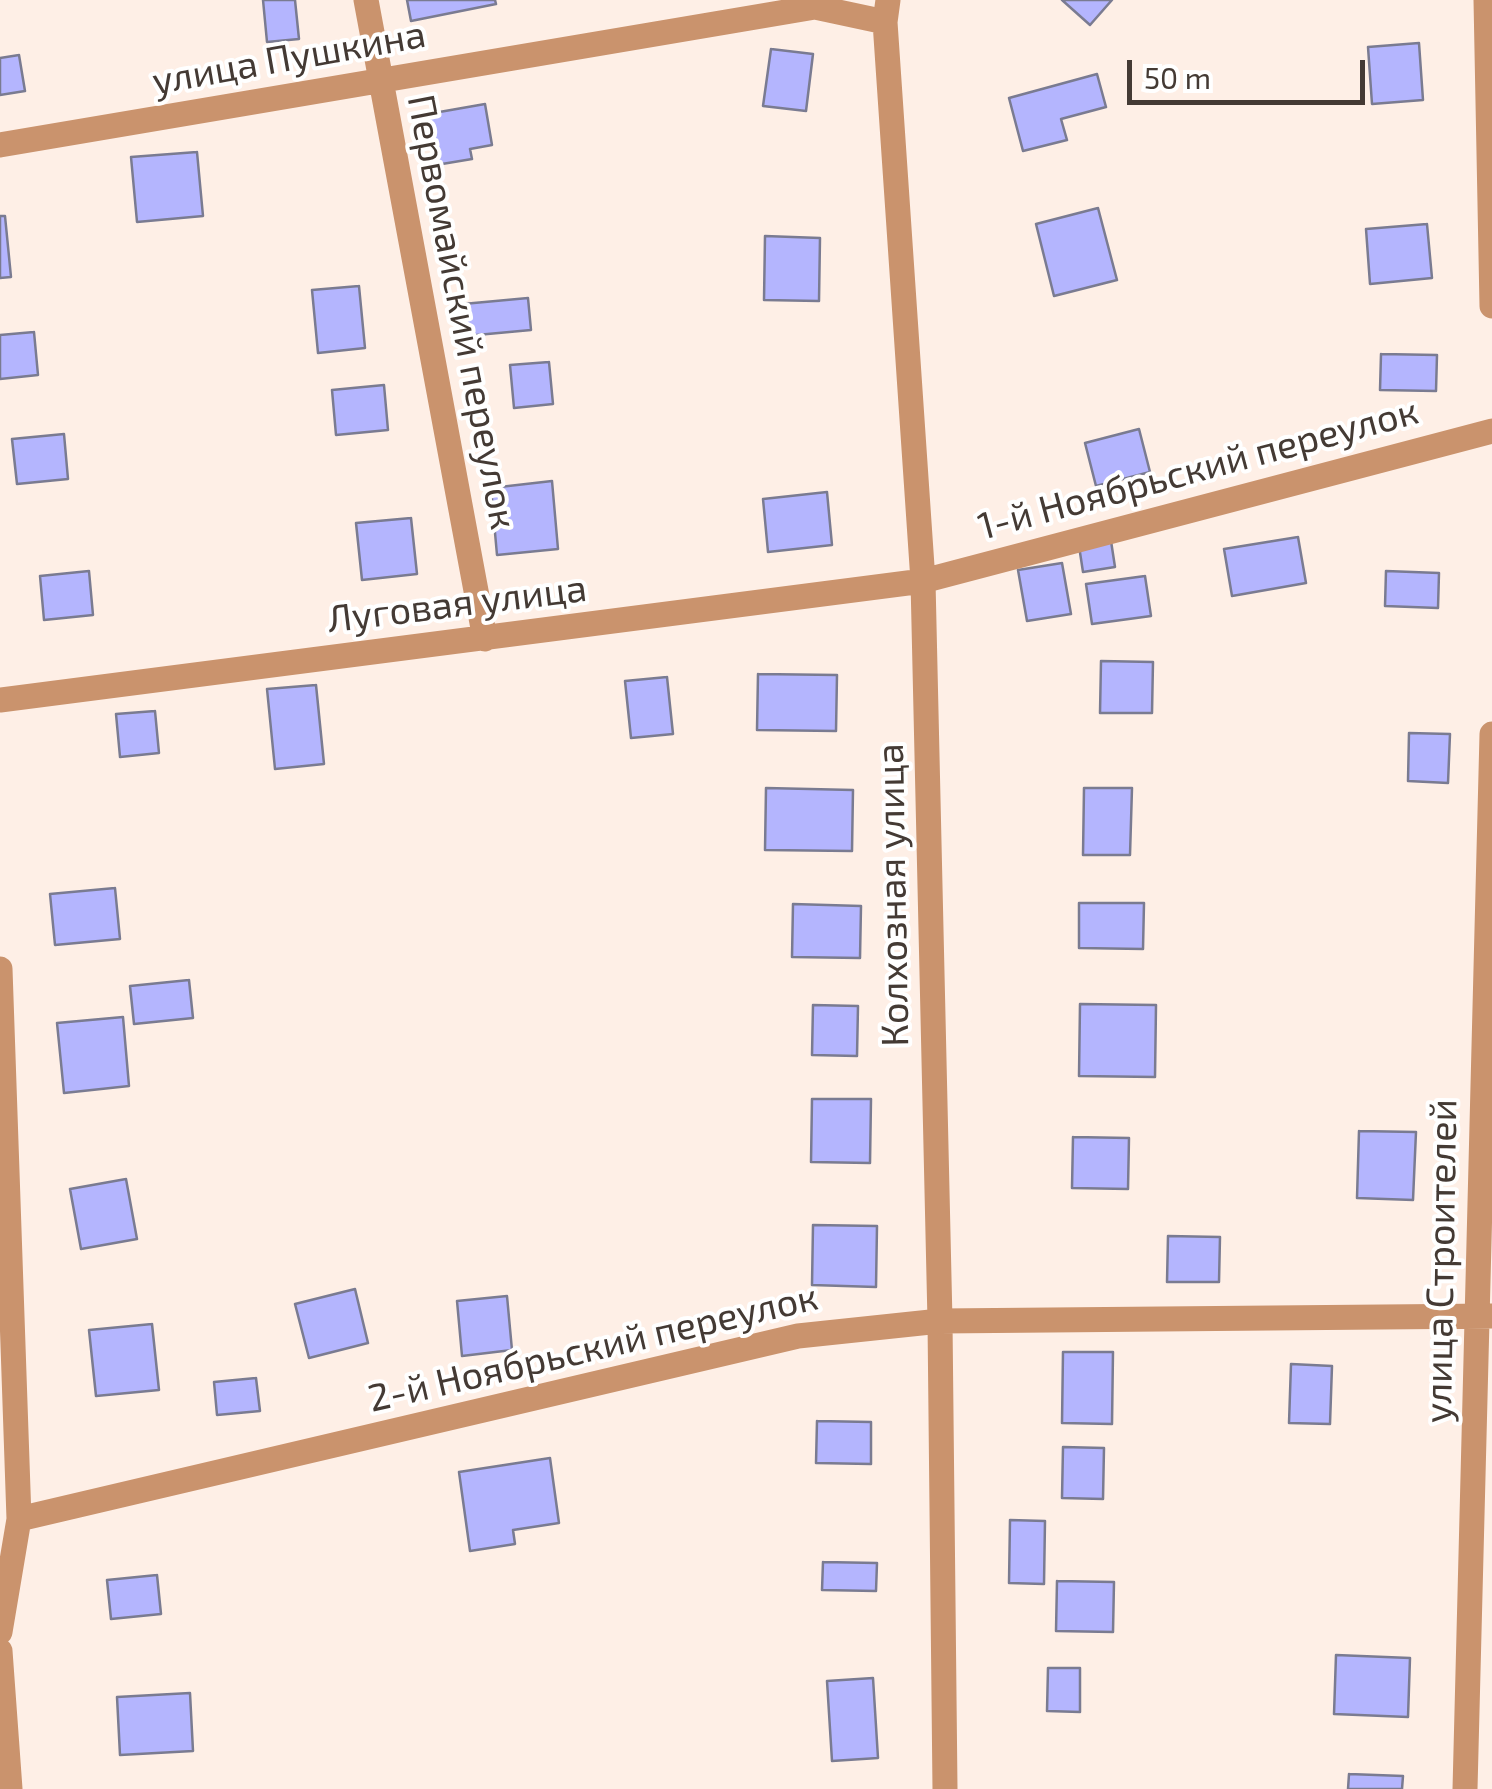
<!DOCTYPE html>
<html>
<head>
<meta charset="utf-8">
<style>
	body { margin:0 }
	#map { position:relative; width:1492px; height:1789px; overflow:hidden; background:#feefe6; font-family:"Exo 2",sans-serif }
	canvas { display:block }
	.scale { position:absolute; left:1127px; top:60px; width:238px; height:45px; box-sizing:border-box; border:5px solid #443a34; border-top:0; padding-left:12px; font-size:30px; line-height:35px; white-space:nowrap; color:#443a34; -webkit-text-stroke:8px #fff; paint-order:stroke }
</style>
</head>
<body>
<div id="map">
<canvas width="1492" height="1789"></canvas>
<div class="scale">50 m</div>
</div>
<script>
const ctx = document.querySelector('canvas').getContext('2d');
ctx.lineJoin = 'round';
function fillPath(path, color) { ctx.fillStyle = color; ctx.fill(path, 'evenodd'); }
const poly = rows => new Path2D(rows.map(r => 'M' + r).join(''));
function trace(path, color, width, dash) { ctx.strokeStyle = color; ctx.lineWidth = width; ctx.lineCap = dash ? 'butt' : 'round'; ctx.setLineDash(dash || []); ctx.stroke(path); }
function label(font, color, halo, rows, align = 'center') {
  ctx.font = font + ' "Exo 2",sans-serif'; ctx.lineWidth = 8; ctx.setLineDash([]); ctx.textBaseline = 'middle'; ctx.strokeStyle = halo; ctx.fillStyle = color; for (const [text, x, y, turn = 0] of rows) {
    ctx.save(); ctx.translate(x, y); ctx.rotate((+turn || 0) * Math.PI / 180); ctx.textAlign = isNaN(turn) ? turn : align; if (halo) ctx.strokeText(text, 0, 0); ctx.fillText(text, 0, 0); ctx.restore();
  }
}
const building = poly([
	[263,0,295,0,299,39,267,42,263,0],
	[407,0,495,0,496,4,411,21,407,0],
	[1062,0,1112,0,1090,25,1062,0],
	[1419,43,1423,100,1372,104,1368,47,1419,43],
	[771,49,813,54,806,111,763,106,771,49],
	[19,55,25,91,0,95,0,58,19,55],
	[1097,74,1106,107,1061,119,1067,140,1023,151,1009,98,1097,74],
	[485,104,492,145,470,149,472,159,436,165,428,114,485,104],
	[197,152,203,216,137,222,131,157,197,152],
	[1098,208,1117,280,1054,296,1036,224,1098,208],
	[0,216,5,216,11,277,0,278,0,216],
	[1427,224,1432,278,1370,284,1366,229,1427,224],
	[765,236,820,238,819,301,764,300,765,236],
	[359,286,365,348,318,353,312,290,359,286],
	[528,298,531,330,466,336,463,304,528,298],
	[34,332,38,375,0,379,0,335,34,332],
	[1381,354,1437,355,1436,391,1380,390,1381,354],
	[549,362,553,404,514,408,510,365,549,362],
	[384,385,388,430,336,435,332,390,384,385],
	[1139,429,1150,472,1096,486,1085,443,1139,429],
	[64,434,68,479,17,484,12,439,64,434],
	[552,481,558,549,497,555,491,488,552,481],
	[827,492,832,545,768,552,763,499,827,492],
	[411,518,417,574,362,580,356,523,411,518],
	[1298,537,1306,583,1232,596,1224,549,1298,537],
	[1111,541,1115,567,1083,572,1079,546,1111,541],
	[1062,563,1071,614,1027,621,1018,570,1062,563],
	[89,571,93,615,44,620,40,576,89,571],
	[1386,571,1439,573,1438,608,1385,606,1386,571],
	[1145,576,1151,616,1092,624,1086,584,1145,576],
	[1101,661,1153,662,1152,713,1100,713,1101,661],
	[758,674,837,675,836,731,757,730,758,674],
	[667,677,673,734,631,738,625,681,667,677],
	[316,685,324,764,275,769,267,689,316,685],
	[155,711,159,753,120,757,116,714,155,711],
	[1409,733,1450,734,1448,783,1408,781,1409,733],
	[766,788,853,790,852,851,765,850,766,788],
	[1084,788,1132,788,1130,855,1083,855,1084,788],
	[115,888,120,939,55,945,50,894,115,888],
	[1079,903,1144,903,1143,949,1079,948,1079,903],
	[793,904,861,906,860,958,792,957,793,904],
	[189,980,193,1018,134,1024,130,986,189,980],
	[1080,1004,1156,1005,1155,1077,1079,1076,1080,1004],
	[813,1005,858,1006,857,1056,812,1055,813,1005],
	[123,1017,129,1086,64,1093,57,1023,123,1017],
	[812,1099,871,1099,870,1163,811,1162,812,1099],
	[1359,1131,1416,1132,1413,1200,1357,1198,1359,1131],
	[1073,1137,1129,1138,1128,1189,1072,1188,1073,1137],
	[126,1179,137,1239,81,1249,70,1189,126,1179],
	[813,1225,877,1226,876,1287,812,1285,813,1225],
	[1168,1236,1220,1237,1219,1282,1167,1282,1168,1236],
	[355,1289,368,1343,309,1358,295,1304,355,1289],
	[507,1296,512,1350,462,1356,457,1301,507,1296],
	[152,1324,159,1390,96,1396,89,1330,152,1324],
	[1063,1352,1113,1352,1112,1424,1062,1423,1063,1352],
	[1291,1364,1332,1366,1330,1424,1289,1423,1291,1364],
	[256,1378,260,1411,217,1415,214,1382,256,1378],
	[817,1421,871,1422,871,1464,816,1463,817,1421],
	[1063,1447,1104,1448,1103,1499,1062,1498,1063,1447],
	[550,1458,559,1523,513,1530,515,1544,470,1551,459,1472,550,1458],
	[1010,1520,1045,1521,1044,1584,1009,1583,1010,1520],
	[823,1562,877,1563,876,1591,822,1590,823,1562],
	[157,1575,161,1614,111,1619,107,1580,157,1575],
	[1057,1581,1114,1582,1113,1632,1056,1631,1057,1581],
	[1336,1655,1410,1658,1408,1717,1334,1714,1336,1655],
	[1048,1668,1080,1668,1080,1712,1047,1711,1048,1668],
	[873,1678,878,1758,832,1761,827,1681,873,1678],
	[190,1693,193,1751,120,1755,117,1697,190,1693],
	[1349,1774,1403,1776,1402,1789,1348,1789,1349,1774]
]);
const minor = poly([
	[366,0,485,639],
	[888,0,885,22,923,581,940,1321,945,1789],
	[1486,0,1492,306],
	[0,145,815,7,885,22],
	[0,700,923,581,1492,431],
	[0,969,19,1519,0,1632],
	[19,1519,798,1336,940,1321,1492,1316],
	[0,1651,10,1789],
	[1465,1789,1492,734]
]);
const streetNames = [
	["улица Пушкина",289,58,-10],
	["Первомайский переулок",462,312,79],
	["1-й Ноябрьский переулок",1198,469,-15],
	["Луговая улица",457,604,-7],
	["Колхозная улица",893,895,-91],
	["улица Строителей",1441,1261,-89],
	["2-й Ноябрьский переулок",593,1348,-13]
];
fillPath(building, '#b4b5fe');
trace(building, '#7a7b91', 2.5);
trace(minor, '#ca936d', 25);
label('38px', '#443a34', '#fff', streetNames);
</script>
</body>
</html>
